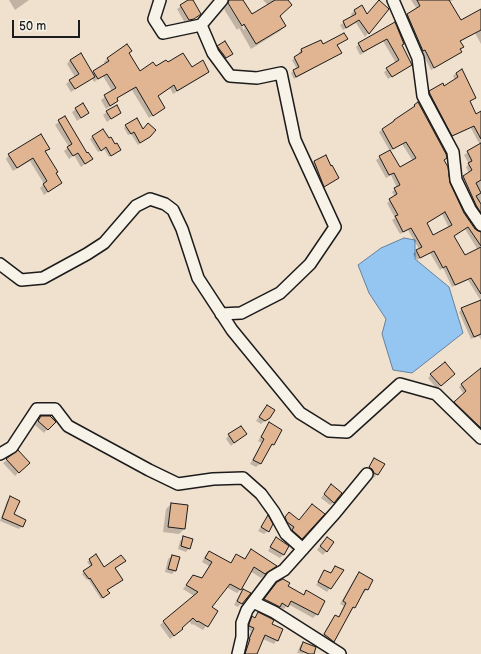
<!DOCTYPE html>
<html>
<head>
<meta charset="utf-8">
<style>
	body { margin:0 }
	#map { position:relative; width:481px; height:654px; overflow:hidden; background:#f0e0ce; font-family:"Balsamiq Sans",sans-serif }
	canvas { display:block }
	.scale { position:absolute; left:12px; top:20px; width:68px; height:18px; box-sizing:border-box; border:2px solid #1c1c1c; border-top:0; padding-left:5px; font-size:12px; line-height:14px; white-space:nowrap; color:#1c1c1c; -webkit-text-stroke:3px #f7f3e8; paint-order:stroke }
</style>
</head>
<body>
<div id="map">
<canvas width="481" height="654"></canvas>
<div class="scale">50 m</div>
</div>
<script>
const ctx = document.querySelector('canvas').getContext('2d');
ctx.lineJoin = 'round';
function fillPath(path, color) { ctx.fillStyle = color; ctx.fill(path, 'evenodd'); }
const poly = rows => new Path2D(rows.map(r => 'M' + r).join(''));
function trace(path, color, width, dash) { ctx.strokeStyle = color; ctx.lineWidth = width; ctx.lineCap = dash ? 'butt' : 'round'; ctx.setLineDash(dash || []); ctx.stroke(path); }
const water = poly([
	[404,238,415,240,415,259,449,287,463,333,412,373,393,370,382,334,386,319,369,293,358,265,381,248,404,238]
]);
const shadow = poly([
	[9,0,29,0,15,10],
	[190,0,192,0,196,17,190,22,185,23,177,9],
	[234,0,242,0,251,15,268,5,263,0,286,0,279,16,285,26,280,31,251,49,239,28,237,30,224,9,228,4,244,30,245,29,230,3],
	[411,0,453,0,449,2,461,21,481,23,481,44,475,33,460,42,463,47,457,55,431,70,404,18,417,9],
	[362,7,367,15,388,9,365,37,356,23,343,30,340,25,352,17,351,14,354,11],
	[394,24,401,46,411,65,407,68,388,79,384,72,396,63,383,41,360,55,356,47,359,44],
	[347,39,336,46,340,53,338,55,294,79,291,73,297,69,292,60,300,55,299,52,301,50],
	[218,46,232,54,222,61,215,50],
	[128,53,140,72,156,68,191,68,208,72,205,75,173,94,170,88,157,97,164,108,149,118,132,90,116,99,117,101,114,104,106,109,101,100,112,91,103,76,94,82,92,78,71,92,66,84,75,77,67,64,70,60,92,74,106,65,104,62,108,58],
	[456,73,475,97,469,102,476,115,481,112,481,220,460,180,469,173,466,167,469,164,464,155,480,145,471,128,449,138,427,95,430,92,443,87,455,80,453,76],
	[418,104,443,161,449,183,463,213,474,230,481,233,481,340,479,336,471,339,459,312,462,309,481,301,468,280,452,287,443,268,440,270,430,253,417,260,413,254,419,249,408,230,400,234,392,220,395,218,387,203,395,197,392,192,397,188,391,175,386,178,376,160,390,151,379,132],
	[402,144,413,161,400,169,390,151],
	[442,214,449,228,433,237,426,224],
	[465,229,478,250,464,256,453,236],
	[76,109,88,113,77,121,72,112],
	[107,112,120,112,107,122,103,115],
	[64,118,86,154,92,159,81,167,74,155,69,159,64,151,69,147,55,125],
	[126,126,143,130,149,136,138,145,131,134,128,135,124,128],
	[93,137,117,152,109,157,104,149,98,152,90,139],
	[49,149,45,152,61,183,44,195,40,188,44,184,30,161,13,171,6,159,9,155],
	[314,161,334,180,321,189,311,164],
	[481,369,481,434,452,405,464,394,459,387],
	[431,375,451,377,437,389,428,378],
	[267,406,268,418,261,424,256,421],
	[41,417,54,422,44,433,35,425],
	[269,424,273,444,269,447,260,464,256,467,250,464,262,443,258,441],
	[245,434,231,446,226,439,229,435],
	[18,452,28,463,15,476,3,463],
	[375,459,383,464,374,478,366,471],
	[328,489,334,502,330,505,321,498],
	[10,498,13,515,22,526,19,529,0,521,7,501],
	[171,504,187,506,184,529,179,534,163,532,166,509],
	[289,513,302,538,298,541,290,534,292,531,284,525,282,521],
	[268,517,268,531,264,534,258,531],
	[184,537,189,548,186,552,178,549,180,541],
	[276,538,284,554,280,558,268,551],
	[324,541,333,543,323,555,317,550],
	[251,551,275,566,261,578,250,571,241,589,237,593,226,587,211,608,217,611,203,630,193,624,192,625,189,621,181,628,178,633,170,639,160,625,194,596,183,589,193,576,201,579,209,566,202,562,205,556,209,552,230,564,236,555,244,560],
	[96,556,104,568,123,563,114,569,120,581,106,590,106,595,101,599,88,579,87,580,82,574,91,567,87,562],
	[172,556,175,571,172,574,165,572,168,559],
	[336,567,342,570,327,592,316,585,325,571,331,574],
	[359,573,367,589,364,593,362,592,354,607,330,644,321,638,332,620,338,618,344,606,340,604,356,576],
	[273,587,287,587,303,595,306,592,323,602,317,614,313,618,288,604,284,609,279,607,276,610,261,603],
	[243,590,249,594,238,607,234,605,240,594],
	[258,613,271,625,277,640,274,644,263,639,256,654,244,654,248,643,246,642,251,631,246,629,249,621,252,618,254,618],
	[303,643,312,654,297,653,300,646]
]);
const building = poly([
	[188,0,193,0,201,14,194,19,189,20,180,5,188,0],
	[229,0,243,0,252,14,275,0,288,0,292,5,280,16,286,26,256,44,244,24,242,26,228,3,229,0],
	[379,0,389,9,369,34,359,20,346,28,343,21,356,14,354,10,362,5,367,14,379,0],
	[417,0,449,0,461,20,481,9,481,30,460,41,464,47,460,49,462,52,434,68,425,50,423,51,407,14,420,6,417,0],
	[395,22,404,44,402,45,412,65,392,77,386,68,399,60,387,39,363,52,358,43,395,22],
	[344,33,348,39,337,45,342,53,296,77,293,70,299,67,294,57,302,52,301,49,321,40,323,44,344,33],
	[225,41,233,54,226,58,217,46,225,41],
	[127,44,132,51,129,53,140,71,153,62,156,66,166,60,168,62,183,53,192,67,203,60,209,72,177,91,174,85,158,96,165,108,153,116,136,87,117,98,118,101,110,106,104,95,116,88,107,74,98,79,93,71,109,61,107,58,127,44],
	[81,53,95,77,75,89,69,80,79,74,70,60,81,53],
	[462,69,476,98,470,101,476,114,481,111,481,139,474,126,452,136,430,94,429,91,443,83,444,86,458,77,456,73,462,69],
	[418,102,446,154,447,158,444,160,448,167,450,183,464,213,475,229,481,232,481,246,468,227,454,236,465,255,481,247,481,294,471,278,455,285,446,266,443,268,434,251,420,258,416,250,422,247,411,228,403,232,395,216,398,215,389,199,397,194,394,188,400,185,394,173,389,175,379,156,390,150,400,167,416,158,406,142,393,149,382,129,394,121,394,120,415,106,414,105,418,102],
	[445,212,452,225,433,235,427,223,445,212],
	[83,103,89,113,81,118,75,108,83,103],
	[117,105,121,113,111,119,106,111,117,105],
	[65,116,87,153,88,152,93,159,85,164,78,153,73,156,67,147,72,144,58,120,65,116],
	[137,118,143,129,148,123,156,130,150,137,140,143,134,132,131,134,125,125,137,118],
	[103,129,109,138,111,137,115,144,117,143,121,150,111,156,106,147,101,151,92,136,103,129],
	[41,134,50,149,45,151,58,172,56,173,62,183,48,192,43,184,47,181,33,158,17,168,8,154,41,134],
	[481,143,481,180,476,183,481,193,476,196,481,204,481,213,476,205,463,176,472,170,468,163,472,161,467,151,481,143],
	[326,155,331,166,332,165,339,178,324,187,314,161,326,155],
	[481,300,481,334,474,337,461,308,481,300],
	[445,362,455,374,441,386,430,374,445,362],
	[481,368,481,428,454,402,466,391,461,384,481,368],
	[267,405,275,410,270,418,265,421,259,417,267,405],
	[41,416,50,416,56,422,48,430,38,421,41,416],
	[269,422,282,430,274,445,272,444,261,464,253,460,264,439,261,437,269,422],
	[241,426,247,434,234,443,228,434,241,426],
	[18,450,30,463,19,473,6,459,18,450],
	[374,458,385,464,378,475,374,473,372,469,369,467,374,458],
	[331,484,342,493,334,503,324,494,331,484],
	[10,496,20,501,14,514,26,520,23,527,2,518,10,496],
	[171,503,188,505,185,529,168,527,171,503],
	[312,504,325,514,302,539,292,530,294,527,287,522,285,517,289,512,299,520,312,504],
	[268,515,273,524,269,532,261,527,268,515],
	[183,536,193,539,190,549,181,546,183,536],
	[276,537,289,546,284,555,270,547,276,537],
	[327,537,334,542,327,552,320,546,327,537],
	[251,549,277,566,265,574,254,567,241,590,230,584,212,607,218,611,208,627,198,621,197,622,193,618,182,628,183,629,174,636,163,621,198,592,186,585,193,575,202,578,212,562,205,558,209,551,231,563,236,554,245,559,251,549],
	[96,554,104,567,121,555,126,561,115,568,123,580,107,590,110,593,103,598,90,578,89,579,83,571,92,565,89,559,96,554],
	[172,555,180,557,176,571,168,569,172,555],
	[335,566,344,570,331,589,318,582,324,570,331,573,335,566],
	[359,572,373,580,368,590,365,589,355,608,353,607,334,642,324,634,335,615,339,617,346,603,343,601,359,572],
	[283,579,290,583,288,586,304,595,306,590,325,601,318,615,291,601,288,607,282,603,280,607,264,599,277,582,283,579],
	[243,589,251,593,242,604,237,601,243,589],
	[258,612,274,620,272,624,283,629,278,641,265,635,257,654,245,654,250,639,249,639,254,628,249,626,249,624,252,616,255,618,258,612],
	[303,642,316,647,314,654,309,654,300,650,303,642]
]);
const minor = poly([
	[160,0,154,19,163,33,201,25,213,53,230,76,257,78,281,73,295,140,335,227,310,264,280,293,241,313,221,314],
	[393,0,418,58,423,96,453,152,456,180,470,209,481,225],
	[201,25,222,0],
	[0,264,21,280,43,278,87,254,104,243,136,206,150,199,165,204,173,210,182,229,198,278,232,330,300,413,329,431,347,432,400,384,436,394,481,438],
	[0,454,12,447,37,409,55,409,68,426,149,470,178,484,213,479,243,478,261,494,274,512,286,534,303,549],
	[253,602,274,612,340,654],
	[238,654,242,637,242,623,247,610,272,577,284,570,335,513,367,474]
]);
fillPath(water, '#95c5f1');
trace(water, '#65819c', 1);
fillPath(shadow, '#0003');
fillPath(building, '#e1b592');
trace(building, '#1c1c1c', 1);
trace(minor, '#1c1c1c', 14);
trace(minor, '#f7f3e8', 11);
</script>
</body>
</html>
